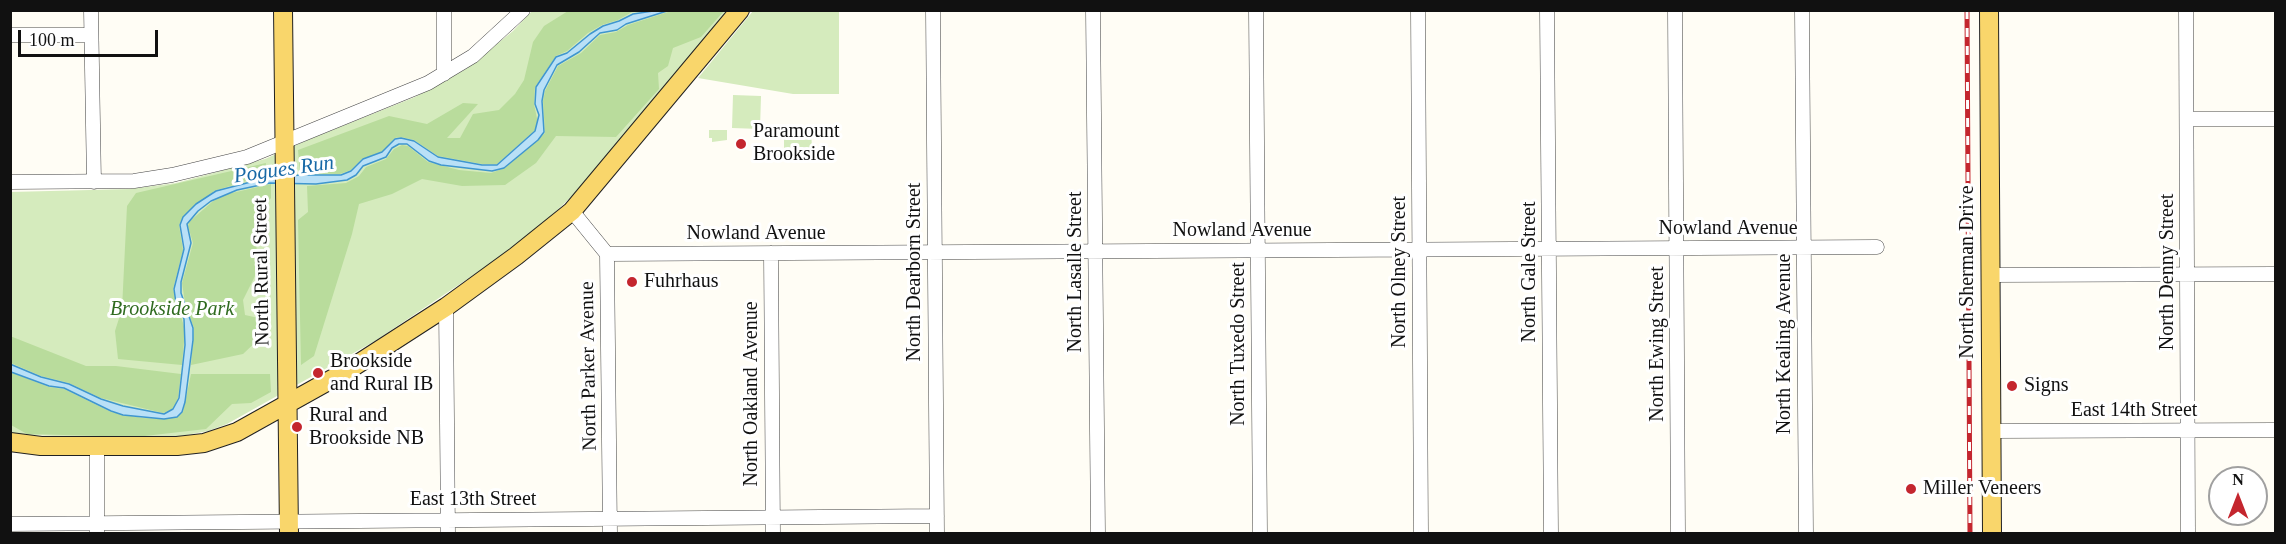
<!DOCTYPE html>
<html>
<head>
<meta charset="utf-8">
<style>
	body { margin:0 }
	#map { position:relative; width:2286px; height:544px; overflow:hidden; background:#fffdf5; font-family:"Times New Roman",serif }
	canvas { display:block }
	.frame { position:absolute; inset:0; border:12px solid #111; pointer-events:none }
	.north { position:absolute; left:2208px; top:466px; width:60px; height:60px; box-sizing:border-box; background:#fff; border:2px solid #a0a0a0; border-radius:50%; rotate:0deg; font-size:16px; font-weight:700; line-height:24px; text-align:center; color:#111 }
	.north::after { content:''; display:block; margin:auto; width:21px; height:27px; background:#c4262e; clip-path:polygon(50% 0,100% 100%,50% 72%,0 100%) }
	.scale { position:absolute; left:18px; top:30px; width:140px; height:27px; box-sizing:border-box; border:3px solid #111; border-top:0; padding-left:8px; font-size:18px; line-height:21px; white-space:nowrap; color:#111; -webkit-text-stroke:4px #fff; paint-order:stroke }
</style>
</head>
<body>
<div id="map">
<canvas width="2286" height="544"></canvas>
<div class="frame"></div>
<div class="north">N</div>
<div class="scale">100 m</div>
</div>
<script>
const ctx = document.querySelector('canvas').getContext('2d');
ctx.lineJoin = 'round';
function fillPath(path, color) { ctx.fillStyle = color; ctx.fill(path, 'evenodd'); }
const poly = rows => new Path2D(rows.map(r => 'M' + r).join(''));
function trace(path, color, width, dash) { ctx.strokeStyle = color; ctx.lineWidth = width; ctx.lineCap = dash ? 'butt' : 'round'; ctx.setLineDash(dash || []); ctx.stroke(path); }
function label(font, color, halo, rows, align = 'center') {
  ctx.font = font + ' "Times New Roman",serif'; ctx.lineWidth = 6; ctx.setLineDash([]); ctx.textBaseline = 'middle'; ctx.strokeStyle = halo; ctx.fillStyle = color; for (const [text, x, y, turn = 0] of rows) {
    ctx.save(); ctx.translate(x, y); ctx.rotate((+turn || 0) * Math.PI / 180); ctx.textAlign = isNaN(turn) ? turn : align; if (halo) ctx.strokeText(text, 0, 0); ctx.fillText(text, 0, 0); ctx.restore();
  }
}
const green = poly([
	[532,11,727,11,573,195,527,239,375,341,227,424,208,431,181,436,139,439,26,435,11,433,10,192,130,189,176,183,265,159,310,139,415,97,466,69,513,31],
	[753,11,839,11,839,94,793,94,698,78],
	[733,95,761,96,760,129,732,128],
	[797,127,811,127,812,149,784,149,784,136,789,136,789,132,797,132],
	[709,130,727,130,727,140,712,142,712,138,709,138]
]);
const forest = poly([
	[568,11,641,11,632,12,618,20,602,25,588,33,567,51,556,56,535,87,534,104,538,123,535,130,497,164,482,164,438,156,414,140,401,137,395,138,382,152,362,159,351,170,340,174,300,173,298,150,389,116,427,124,463,103,478,104,447,138,460,138,473,114,499,110,515,94,524,80,533,42,544,26],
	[671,11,724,11,701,37,673,48,668,66,658,73,659,89,616,137,556,136,536,163,505,185,462,186,422,179,392,194,359,204,352,234,314,356,301,365,298,220,308,212,307,186,346,183,359,176,366,167,386,159,394,149,402,145,408,146,428,162,459,170,491,173,505,168,545,133,543,101,545,91,558,66,581,53,600,35,616,32,628,25],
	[266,163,265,175,214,191,183,216,179,225,183,250,173,289,185,330,182,365,118,359,115,331,122,309,127,206,136,193],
	[271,184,271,198,262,209,255,235,259,268,243,300,245,315,263,319,262,336,243,354,191,365,194,328,185,303,182,283,193,243,188,226,189,222,212,202,223,195],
	[10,336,86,366,116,366,181,374,178,398,173,409,163,413,101,398,69,383,41,376,11,363],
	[10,372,49,387,64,389,111,412,143,418,164,419,177,417,183,412,191,374,270,374,271,392,251,403,232,404,206,429,136,437,27,434,11,425]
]);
const water = poly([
	[653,11,667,11,626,24,617,30,600,33,579,52,557,65,544,90,542,101,544,132,538,140,504,168,492,171,441,165,429,161,407,144,399,144,392,148,386,157,363,166,356,175,347,180,316,184,270,183,237,190,211,201,198,211,187,224,191,243,181,282,181,293,193,328,193,340,185,402,182,412,177,417,164,419,123,415,111,411,64,388,49,386,11,372,10,364,41,377,69,384,101,399,123,406,164,414,173,409,179,398,185,345,184,319,176,303,174,289,184,249,180,225,183,217,196,204,216,191,266,178,300,175,341,175,351,171,363,159,382,152,395,139,401,138,414,141,438,157,482,165,497,165,535,131,539,115,535,104,536,87,556,57,567,53,590,34,603,26,619,21,633,14,653,11]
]);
const minor = poly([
	[91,10,94,182],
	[444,10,444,74],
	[933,10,937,534],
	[1093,10,1098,534],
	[1256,10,1260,534],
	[1418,10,1421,534],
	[1547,10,1551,534],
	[1675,10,1678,534],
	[1802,10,1806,534],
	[2186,10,2188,534],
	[10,35,91,35],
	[2187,119,2276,119],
	[10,182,134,181,172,175,247,157,428,83,473,56,523,10],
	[572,211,607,254,610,534],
	[771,253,773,534],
	[607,254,1877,247],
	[1991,275,2276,274],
	[446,307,448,534],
	[1992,431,2276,430],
	[97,446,97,534],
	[10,524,937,516]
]);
const major = poly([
	[283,10,289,534],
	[1989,10,1992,534],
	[10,442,41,446,177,446,204,443,237,432,350,369,446,307,516,256,572,211,740,10]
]);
const rail = poly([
	[1967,10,1970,534]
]);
const markers = [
	[741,144,6,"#c4262e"],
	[632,282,6,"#c4262e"],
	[318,373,6,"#c4262e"],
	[2012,386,6,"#c4262e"],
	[297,427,6,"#c4262e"],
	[1911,489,6,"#c4262e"]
];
const poiNames = [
	["Paramount",753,132],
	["Brookside",753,155],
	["Fuhrhaus",644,282],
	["Brookside",330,362],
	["and Rural IB",330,385],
	["Signs",2024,386],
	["Rural and",309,416],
	["Brookside NB",309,439],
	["Miller Veneers",1923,489]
];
const streetNames = [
	["Nowland Avenue",1728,229],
	["Nowland Avenue",1242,231],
	["Nowland Avenue",756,234],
	["North Rural Street",262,272,-91],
	["North Dearborn Street",915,272,-90],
	["North Lasalle Street",1076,272,-90],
	["North Olney Street",1400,272,-90],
	["North Gale Street",1530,272,-90],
	["North Sherman Drive",1968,272,-90],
	["North Denny Street",2168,272,-90],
	["North Tuxedo Street",1239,344,-90],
	["North Ewing Street",1658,344,-90],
	["North Kealing Avenue",1785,344,-90],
	["North Parker Avenue",589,366,-91],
	["North Oakland Avenue",752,394,-90],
	["East 14th Street",2134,411],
	["East 13th Street",473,500]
];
const parkNames = [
	["Brookside Park",172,310]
];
const waterNames = [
	["Pogues Run",284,170,-8]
];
fillPath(green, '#d5ebbd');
fillPath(forest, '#b9dc9c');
fillPath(water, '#b9e0f7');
trace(water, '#3f96cf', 1.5);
trace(minor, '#444', 15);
trace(major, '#222', 20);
trace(minor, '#fff', 14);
trace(major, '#f9d66b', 18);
trace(rail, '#c4262e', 5);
trace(rail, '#fff', 3, [9]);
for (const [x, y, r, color] of markers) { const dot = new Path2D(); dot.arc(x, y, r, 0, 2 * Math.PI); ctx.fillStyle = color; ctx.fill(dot); trace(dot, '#fff', 2); }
label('20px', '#111', '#fff', poiNames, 'left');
label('20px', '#111', '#fff', streetNames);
label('italic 20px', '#2f6b1f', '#fff', parkNames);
label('italic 21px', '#1768a6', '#fff', waterNames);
</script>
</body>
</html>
